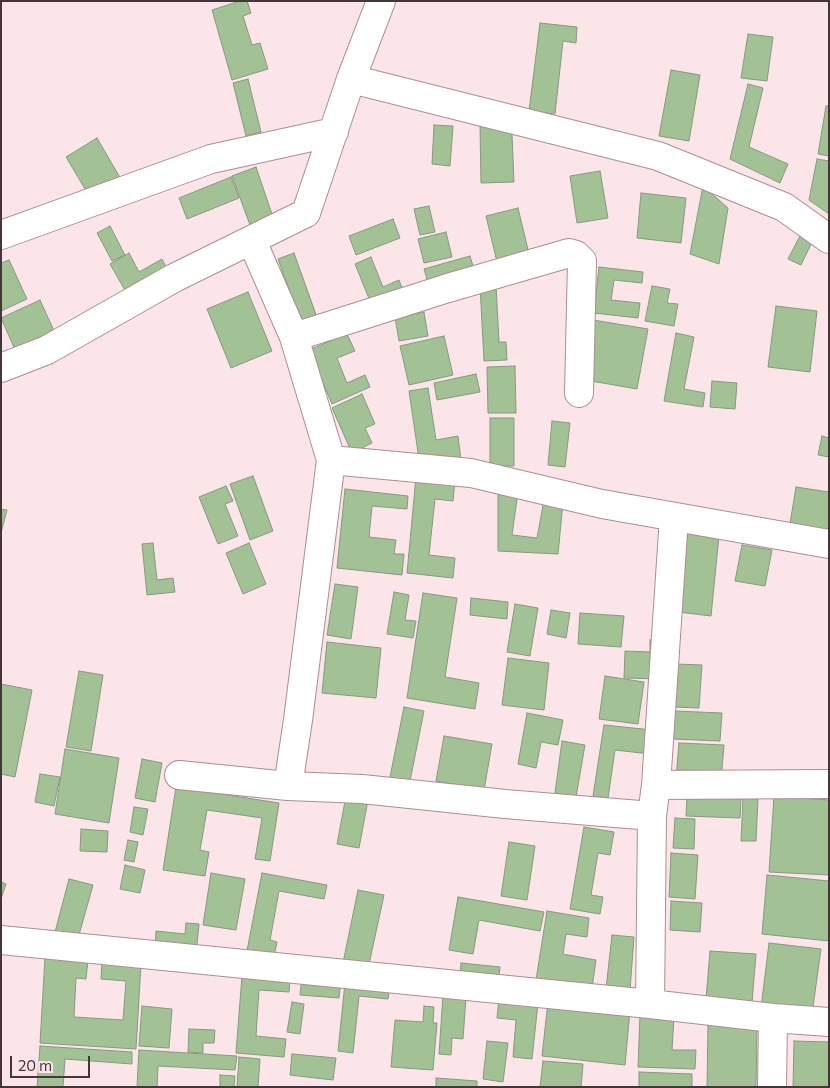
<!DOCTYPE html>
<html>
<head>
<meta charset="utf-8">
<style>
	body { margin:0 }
	#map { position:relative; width:830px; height:1088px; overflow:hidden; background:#fbe5e9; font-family:Commissioner,sans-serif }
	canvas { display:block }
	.frame { position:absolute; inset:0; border:2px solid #443639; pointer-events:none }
	.scale { position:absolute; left:10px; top:1056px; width:80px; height:22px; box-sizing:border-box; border:2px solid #443639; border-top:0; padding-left:6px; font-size:15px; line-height:18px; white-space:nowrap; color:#443639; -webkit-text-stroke:4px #fbe5e9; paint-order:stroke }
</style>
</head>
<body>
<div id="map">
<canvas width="830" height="1088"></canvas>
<div class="frame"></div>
<div class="scale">20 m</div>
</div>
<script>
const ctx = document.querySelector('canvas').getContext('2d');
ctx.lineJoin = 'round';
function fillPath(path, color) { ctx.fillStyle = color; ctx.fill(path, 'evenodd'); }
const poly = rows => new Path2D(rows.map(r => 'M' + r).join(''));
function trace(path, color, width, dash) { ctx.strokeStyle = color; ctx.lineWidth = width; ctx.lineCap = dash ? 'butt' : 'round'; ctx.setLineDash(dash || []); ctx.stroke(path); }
const building = poly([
	[240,1,247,1,251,13,243,16,252,45,260,43,268,69,232,80,212,10,240,1],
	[540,23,577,27,576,43,563,41,555,114,529,111,540,23],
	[748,34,773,37,767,81,741,78,748,34],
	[671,70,700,75,689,141,659,136,671,70],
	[248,79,261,132,246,136,233,83,248,79],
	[748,84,763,88,749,147,788,164,780,183,730,159,748,84],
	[826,106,829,106,829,156,818,154,826,106],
	[480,124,512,134,514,182,481,183,480,124],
	[434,125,453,126,450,166,432,164,434,125],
	[97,138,122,181,91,199,66,157,97,138],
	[817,159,829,161,829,214,809,200,817,159],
	[256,167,273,217,250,225,232,176,256,167],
	[600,171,608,218,577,223,570,176,600,171],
	[231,177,239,198,187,219,179,198,231,177],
	[703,186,728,208,719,264,690,254,703,186],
	[641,193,686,198,681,243,637,238,641,193],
	[429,206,435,232,420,235,414,209,429,206],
	[518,208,530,258,498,266,486,216,518,208],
	[393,219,400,238,356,255,349,236,393,219],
	[110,226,125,255,112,261,97,233,110,226],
	[446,232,452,257,424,263,418,239,446,232],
	[802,232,814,238,801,265,788,259,802,232],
	[129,253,139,272,162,259,167,269,126,292,110,264,129,253],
	[294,253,319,323,303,328,278,259,294,253],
	[470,256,475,273,429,286,424,269,470,256],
	[371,257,383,287,399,280,404,293,372,306,355,264,371,257],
	[9,260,27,299,1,311,1,263,9,260],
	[599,267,643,272,642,283,614,280,611,300,640,303,638,318,594,313,599,267],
	[496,285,499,342,506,342,507,360,484,361,480,286,496,285],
	[652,286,670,289,667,303,678,304,674,326,645,321,652,286],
	[248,292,272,351,231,368,207,309,248,292],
	[40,300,55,333,16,352,1,318,40,300],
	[776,306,817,311,810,372,768,367,776,306],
	[424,312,428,336,399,341,395,317,424,312],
	[593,320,648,329,637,389,591,381,593,320],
	[676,333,694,337,684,389,705,393,703,407,664,401,676,333],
	[347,334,355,351,337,358,347,383,365,375,370,387,332,404,309,350,347,334],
	[444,336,453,375,409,385,400,346,444,336],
	[515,366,516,413,488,413,487,367,515,366],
	[476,374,480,392,437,400,434,383,476,374],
	[712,381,737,383,735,409,710,407,712,381],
	[428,388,436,440,458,436,461,460,420,466,409,391,428,388],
	[362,394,375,424,365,428,372,443,352,453,332,408,362,394],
	[490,418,514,418,514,466,490,466,490,418],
	[552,421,570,423,565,467,548,465,552,421],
	[822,436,829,438,829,457,818,455,822,436],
	[253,476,273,531,250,540,230,484,253,476],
	[416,477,455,481,453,501,435,499,429,555,455,558,453,578,407,573,416,477],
	[226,486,233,501,225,504,238,536,218,544,199,497,226,486],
	[796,487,829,492,829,536,789,530,796,487],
	[345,489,408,496,407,509,372,506,369,537,396,540,394,554,404,554,402,575,337,568,345,489],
	[498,490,518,492,512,535,537,538,544,500,563,502,558,554,498,551,498,490],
	[1,509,7,510,1,533,1,509],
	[686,533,719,536,711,616,678,612,686,533],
	[153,543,157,580,173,578,175,592,147,595,142,544,153,543],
	[249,543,266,584,243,594,226,553,249,543],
	[742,545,772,550,765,586,735,581,742,545],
	[335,584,358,587,351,639,327,635,335,584],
	[394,592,409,595,405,620,416,621,413,638,387,634,394,592],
	[423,593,457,598,445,677,479,683,475,709,407,698,423,593],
	[471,598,508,602,507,619,470,615,471,598],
	[515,604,538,608,530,656,507,652,515,604],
	[551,610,570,613,566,638,547,634,551,610],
	[580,613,624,616,621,647,578,644,580,613],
	[650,640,660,641,659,679,624,678,625,651,650,652,650,640],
	[327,642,381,648,376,698,322,693,327,642],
	[508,658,549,663,544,710,502,705,508,658],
	[676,664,702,665,699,708,674,707,676,664],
	[79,671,103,675,91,751,66,747,79,671],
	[605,676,644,682,638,724,599,719,605,676],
	[1,684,32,690,15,777,1,774,1,684],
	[404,707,424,711,408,791,388,787,404,707],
	[675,711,722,713,720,741,673,739,675,711],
	[527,713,563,720,558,745,541,742,536,768,518,764,527,713],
	[604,725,652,730,650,754,615,750,608,798,593,796,604,725],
	[444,736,492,744,484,790,436,781,444,736],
	[562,741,585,745,576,797,555,793,562,741],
	[679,743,724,745,721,781,676,778,679,743],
	[65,749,119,758,109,823,55,814,65,749],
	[142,759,162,763,155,802,135,798,142,759],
	[40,774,60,777,54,806,35,802,40,774],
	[176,787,279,803,270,861,255,859,262,818,207,810,200,850,209,852,205,876,163,870,176,787],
	[346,796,368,800,359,848,337,844,346,796],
	[687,796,741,799,740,818,686,816,687,796],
	[774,796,829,800,829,875,769,872,774,796],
	[743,798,758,799,756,841,741,841,743,798],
	[134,807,148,809,143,835,130,832,134,807],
	[675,818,695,819,694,849,673,848,675,818],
	[584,827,614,832,610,855,598,853,591,895,603,897,600,914,570,909,584,827],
	[81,829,108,831,107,852,80,851,81,829],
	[128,840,138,842,134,862,124,860,128,840],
	[509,842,535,846,527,900,501,896,509,842],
	[671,853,698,855,695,899,669,897,671,853],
	[125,865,145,870,140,893,120,889,125,865],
	[211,873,245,879,236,930,203,925,211,873],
	[262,873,327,885,324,899,279,891,270,940,277,942,273,961,246,956,262,873],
	[767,875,829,881,829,941,762,934,767,875],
	[69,879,93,885,77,942,54,936,69,879],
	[1,882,6,884,1,899,1,882],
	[358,890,384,895,368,969,343,963,358,890],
	[458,897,544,912,540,931,479,920,473,954,449,950,458,897],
	[671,901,702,903,700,932,670,930,671,901],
	[547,911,589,918,587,937,566,934,563,954,596,960,591,995,535,986,547,911],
	[186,923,199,924,196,954,155,950,156,931,185,934,186,923],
	[612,935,634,937,630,990,606,989,612,935],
	[769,943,821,949,812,1014,761,1008,769,943],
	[710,951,756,954,752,1003,706,999,710,951],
	[45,958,88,960,86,979,76,978,74,1017,123,1020,126,981,101,979,102,962,141,964,136,1049,40,1043,45,958],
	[461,963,500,967,498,983,460,981,461,963],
	[302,975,341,979,339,998,300,995,302,975],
	[242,976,290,979,289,992,259,990,256,1036,286,1039,284,1057,236,1053,242,976],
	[345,983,390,988,388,999,359,996,353,1053,338,1051,345,983],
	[443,995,466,997,463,1039,452,1038,451,1055,439,1054,443,995],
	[499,999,538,1003,532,1059,513,1057,516,1020,497,1018,499,999],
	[292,1002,304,1004,300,1034,287,1032,292,1002],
	[548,1002,630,1011,625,1065,542,1056,548,1002],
	[142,1006,172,1009,169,1048,139,1046,142,1006],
	[424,1006,434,1007,433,1023,437,1023,433,1070,391,1067,395,1020,423,1022,424,1006],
	[640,1015,674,1016,672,1050,696,1050,695,1069,638,1067,640,1015],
	[708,1025,757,1026,756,1087,707,1087,708,1025],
	[189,1029,215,1030,214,1043,203,1043,203,1053,188,1052,189,1029],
	[487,1041,508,1043,503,1082,483,1079,487,1041],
	[794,1041,829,1042,829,1087,793,1087,794,1041],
	[40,1046,132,1052,132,1064,65,1059,63,1087,37,1087,40,1046],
	[139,1050,237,1056,235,1070,158,1066,157,1087,137,1087,139,1050],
	[292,1054,336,1058,333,1080,290,1075,292,1054],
	[239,1057,260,1059,258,1087,237,1087,239,1057],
	[543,1061,583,1064,581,1087,540,1087,543,1061],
	[639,1072,692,1074,692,1087,639,1087,639,1072],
	[220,1075,235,1076,234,1087,220,1087,220,1075],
	[436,1078,477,1081,477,1087,436,1087,436,1078]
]);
const minor = poly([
	[351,79,658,156,784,207,829,239],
	[1,235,211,159,334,132],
	[252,241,294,337,331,460,298,720,288,786],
	[294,337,448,288,569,253,576,255,582,261,579,393],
	[1,368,47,350,174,278,306,213,351,79,381,1],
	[331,460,471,473,602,504,829,544],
	[179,775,288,786,362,789,505,804,652,816],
	[656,785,829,784],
	[1,940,650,1004,773,1018,829,1022],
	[650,1004,652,816,656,785,674,517],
	[772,1087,773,1018]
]);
fillPath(building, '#a2c195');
trace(building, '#879880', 1);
trace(minor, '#ad8d92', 30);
trace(minor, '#fff', 28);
</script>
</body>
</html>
